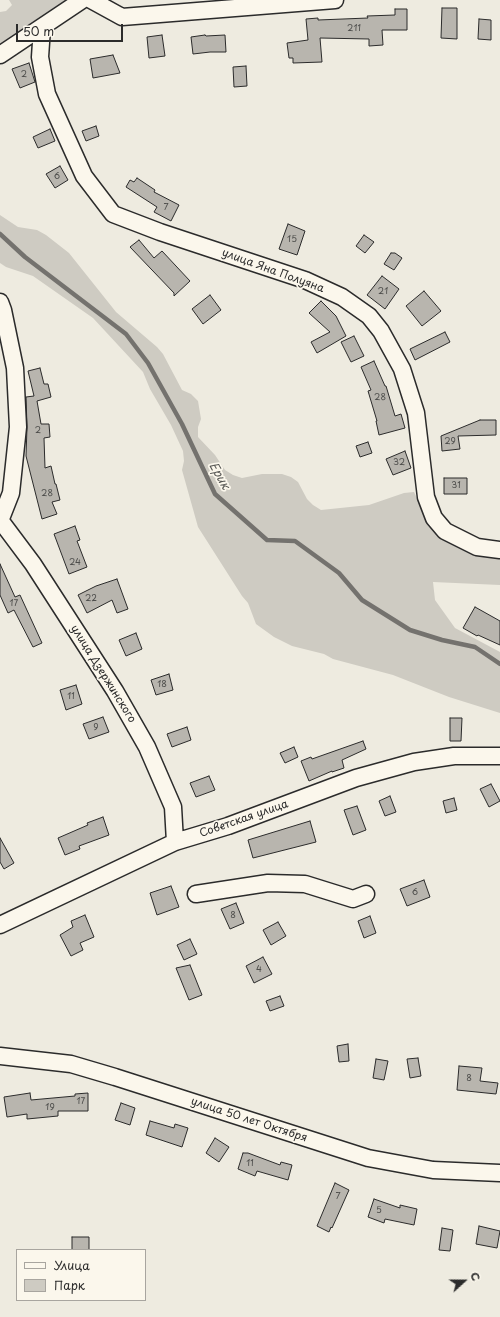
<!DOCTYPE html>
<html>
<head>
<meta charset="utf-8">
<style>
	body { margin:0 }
	#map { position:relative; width:500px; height:1317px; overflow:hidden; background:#eeebe0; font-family:"Playpen Sans",sans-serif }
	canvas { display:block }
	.legend { position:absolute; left:16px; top:1249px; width:130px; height:52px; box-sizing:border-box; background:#fbf7ec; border:1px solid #a8a59f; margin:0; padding:5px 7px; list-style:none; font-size:12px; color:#2b2b2b }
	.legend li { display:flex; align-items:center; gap:8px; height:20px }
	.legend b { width:20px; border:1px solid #a8a59f }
	.north { position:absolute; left:444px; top:1261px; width:40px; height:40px; -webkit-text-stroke:3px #fbf7ec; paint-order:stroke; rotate:69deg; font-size:11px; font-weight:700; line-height:16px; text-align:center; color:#2b2b2b }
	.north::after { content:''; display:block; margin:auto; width:14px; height:18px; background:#2b2b2b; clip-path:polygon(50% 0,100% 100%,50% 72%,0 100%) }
	.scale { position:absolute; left:16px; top:24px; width:107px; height:18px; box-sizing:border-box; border:2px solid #2b2b2b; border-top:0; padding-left:5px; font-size:12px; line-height:14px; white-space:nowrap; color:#2b2b2b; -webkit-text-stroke:3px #fbf7ec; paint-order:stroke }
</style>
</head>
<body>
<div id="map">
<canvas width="500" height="1317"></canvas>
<ul class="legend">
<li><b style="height:5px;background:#fbf7ec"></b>Улица</li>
<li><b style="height:11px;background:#cecbc2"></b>Парк</li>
</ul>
<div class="north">С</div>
<div class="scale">50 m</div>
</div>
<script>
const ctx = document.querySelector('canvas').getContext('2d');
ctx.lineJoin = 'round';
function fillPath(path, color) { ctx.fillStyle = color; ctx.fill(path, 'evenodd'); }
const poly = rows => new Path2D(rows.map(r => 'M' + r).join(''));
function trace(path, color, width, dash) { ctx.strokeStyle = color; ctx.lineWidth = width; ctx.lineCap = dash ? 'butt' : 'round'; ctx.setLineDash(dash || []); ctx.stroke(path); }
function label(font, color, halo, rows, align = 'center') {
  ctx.font = font + ' "Playpen Sans",sans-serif'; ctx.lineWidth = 3.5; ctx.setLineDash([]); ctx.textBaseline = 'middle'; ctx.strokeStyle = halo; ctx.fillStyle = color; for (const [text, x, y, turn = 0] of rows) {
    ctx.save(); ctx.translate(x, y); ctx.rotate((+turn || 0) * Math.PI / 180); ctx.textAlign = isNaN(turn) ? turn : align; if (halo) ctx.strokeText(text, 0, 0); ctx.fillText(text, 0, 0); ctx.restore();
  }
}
const green = poly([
	[9,0,67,0,62,8,0,49,0,12,6,11,12,5],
	[0,215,18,227,37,230,46,235,69,253,116,312,157,347,163,354,182,390,191,394,198,401,201,419,198,427,198,437,215,455,225,470,233,475,242,478,262,474,282,474,291,477,298,482,307,499,313,505,321,510,369,505,404,493,414,492,432,529,439,535,500,554,500,585,433,582,435,600,455,628,500,652,500,713,449,697,393,675,333,659,324,654,292,646,274,637,256,624,248,603,242,596,198,527,182,470,184,461,183,451,171,425,150,389,143,372,93,318,33,276,6,267,0,263]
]);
const stream = poly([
	[0,234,25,257,126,334,148,363,182,424,215,494,267,540,295,541,339,573,362,600,410,630,442,640,475,647,500,664]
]);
const building = poly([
	[442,8,457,8,457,39,441,38,442,8],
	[395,9,407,9,407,30,382,30,383,45,369,46,369,39,320,38,322,62,293,63,293,58,289,58,287,43,308,40,306,19,318,18,318,20,368,18,367,16,395,15,395,9],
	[479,19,491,20,491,40,478,39,479,19],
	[162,35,165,56,149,58,147,37,162,35],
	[205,35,206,36,225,35,226,52,210,52,193,54,191,37,205,35],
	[113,55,120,73,93,78,90,59,113,55],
	[29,63,35,82,20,88,12,69,29,63],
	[246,66,247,86,234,87,233,67,246,66],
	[96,126,99,136,86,141,82,131,96,126],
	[50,129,55,141,38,148,33,137,50,129],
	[60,166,68,180,55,188,46,174,60,166],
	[137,178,155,190,154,192,179,205,171,221,154,212,157,207,126,187,130,180,134,182,137,178],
	[288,224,305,231,297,255,279,249,288,224],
	[364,235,374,242,365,253,356,246,364,235],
	[139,240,154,258,162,251,190,281,174,296,174,293,130,247,139,240],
	[391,253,395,253,402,258,394,270,384,264,391,253],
	[382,276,399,289,385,309,367,295,382,276],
	[424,291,441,311,422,326,406,306,424,291],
	[210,295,221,310,203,324,192,309,210,295],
	[321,301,336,316,346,336,317,353,311,342,330,332,309,313,321,301],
	[445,332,450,342,415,360,410,349,445,332],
	[354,336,364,356,351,362,341,342,354,336],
	[374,361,385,386,386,386,395,416,401,414,405,428,379,435,376,421,377,421,368,391,371,390,361,367,374,361],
	[40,368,44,384,48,384,51,397,37,401,41,424,49,424,50,437,44,438,45,468,51,466,55,484,56,484,60,500,52,502,57,514,42,519,26,456,27,427,26,397,34,396,28,371,40,368],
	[480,420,496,420,496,435,458,436,460,449,442,451,441,436,480,420],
	[368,442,372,453,360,457,356,446,368,442],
	[405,451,411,468,393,475,386,459,405,451],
	[444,478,467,478,467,494,444,494,444,478],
	[75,526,80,540,77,541,87,567,69,574,54,534,75,526],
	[0,564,15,597,20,595,42,643,33,647,14,610,8,613,0,595,0,564],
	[117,579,128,609,117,613,112,600,87,613,78,595,96,586,117,579],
	[475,607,500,621,500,645,478,635,477,636,463,628,475,607],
	[136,633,142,649,126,656,119,640,136,633],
	[169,674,173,690,156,695,151,680,169,674],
	[76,685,82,704,66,710,60,690,76,685],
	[103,717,109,732,89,739,83,724,103,717],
	[450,718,462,718,461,741,450,741,450,718],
	[187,727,191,740,172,747,167,734,187,727],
	[363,741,366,749,342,760,344,768,332,772,332,771,309,781,301,761,311,757,312,759,363,741],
	[294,747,298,757,285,763,280,753,294,747],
	[209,776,215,790,196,797,190,783,209,776],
	[491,784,500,801,489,807,480,789,491,784],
	[390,796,396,812,385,816,379,801,390,796],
	[454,798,457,810,446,813,443,801,454,798],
	[357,806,366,830,353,835,344,810,357,806],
	[103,817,109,835,79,846,80,849,65,855,58,838,88,825,87,823,103,817],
	[310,821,316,842,253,858,248,840,310,821],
	[0,838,14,863,4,869,0,862,0,838],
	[424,880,430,897,407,906,400,889,424,880],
	[171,886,179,907,157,915,150,893,171,886],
	[236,903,244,923,230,929,221,909,236,903],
	[85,915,94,937,80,943,83,950,71,956,60,935,73,927,71,921,85,915],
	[370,916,376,933,364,938,358,921,370,916],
	[278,922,286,936,271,945,263,930,278,922],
	[190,939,197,954,184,960,177,945,190,939],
	[263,957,272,974,254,983,246,966,263,957],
	[190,965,202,995,189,1000,176,968,190,965],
	[280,996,284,1006,270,1011,266,1001,280,996],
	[348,1044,349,1061,339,1062,337,1046,348,1044],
	[418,1058,421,1076,410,1078,407,1059,418,1058],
	[376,1059,388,1061,384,1080,373,1078,376,1059],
	[459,1066,482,1068,480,1081,498,1083,496,1094,457,1090,459,1066],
	[30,1093,31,1100,75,1096,75,1094,88,1093,88,1111,58,1111,58,1116,27,1119,27,1114,7,1117,4,1097,30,1093],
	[121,1103,135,1108,130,1125,115,1120,121,1103],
	[150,1121,174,1128,175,1124,188,1128,182,1147,146,1135,150,1121],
	[215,1138,229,1147,219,1162,206,1153,215,1138],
	[243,1153,248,1153,280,1165,281,1162,292,1165,288,1180,257,1171,255,1176,238,1169,243,1153],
	[335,1183,349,1190,332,1228,331,1227,329,1232,317,1226,335,1183],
	[374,1199,400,1208,400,1205,417,1209,414,1225,385,1219,384,1223,368,1217,374,1199],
	[479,1226,500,1231,497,1248,476,1244,479,1226],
	[442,1228,453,1230,450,1251,439,1250,442,1228],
	[72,1237,89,1237,89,1250,72,1250,72,1237]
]);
const minor = poly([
	[91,0,122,17,335,0],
	[42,28,40,57,47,94,84,176,113,214,160,232,305,280,342,297,369,316,381,331,402,369,416,413,426,497,434,518,445,531,477,547,500,550],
	[0,55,82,0],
	[0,302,3,310,15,368,18,427,11,493,0,521],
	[0,520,33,564,115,691,147,747,173,807,175,842],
	[196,894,268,883,305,884,353,899,366,894],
	[0,925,175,842,228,826,356,778,414,762,454,756,500,756],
	[0,1056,71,1064,115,1077,368,1158,433,1170,500,1173]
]);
const numberNames = [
	["211",354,29],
	["2",24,75],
	["6",57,177],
	["7",166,208],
	["15",292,240],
	["21",383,292],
	["28",380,398],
	["2",38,431],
	["29",450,442],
	["32",399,463],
	["31",456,486],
	["28",47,494],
	["24",75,563],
	["22",91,599],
	["17",14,604],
	["18",162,685],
	["11",71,697],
	["9",96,728],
	["6",415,893],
	["8",233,916],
	["4",259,970],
	["8",469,1079],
	["17",81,1102],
	["19",50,1108],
	["11",250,1164],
	["7",338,1197],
	["5",379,1211]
];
const streetNames = [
	["улица Яна Полуяна",273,271,20],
	["улица Дзержинского",103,674,58],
	["Советская улица",244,819,-19],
	["улица 50 лет Октября",249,1120,18]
];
const waterNames = [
	["Ерик",219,476,61]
];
fillPath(green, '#cecbc2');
trace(stream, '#74726e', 4.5);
fillPath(building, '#b8b5ae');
trace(building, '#2b2b2b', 1);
trace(minor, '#2b2b2b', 19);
trace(minor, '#fbf7ec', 16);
label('9px', '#4e4e4c', null, numberNames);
label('11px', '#2b2b2b', '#fbf7ec', streetNames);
label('italic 12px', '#555552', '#fbf7ec', waterNames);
</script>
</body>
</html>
